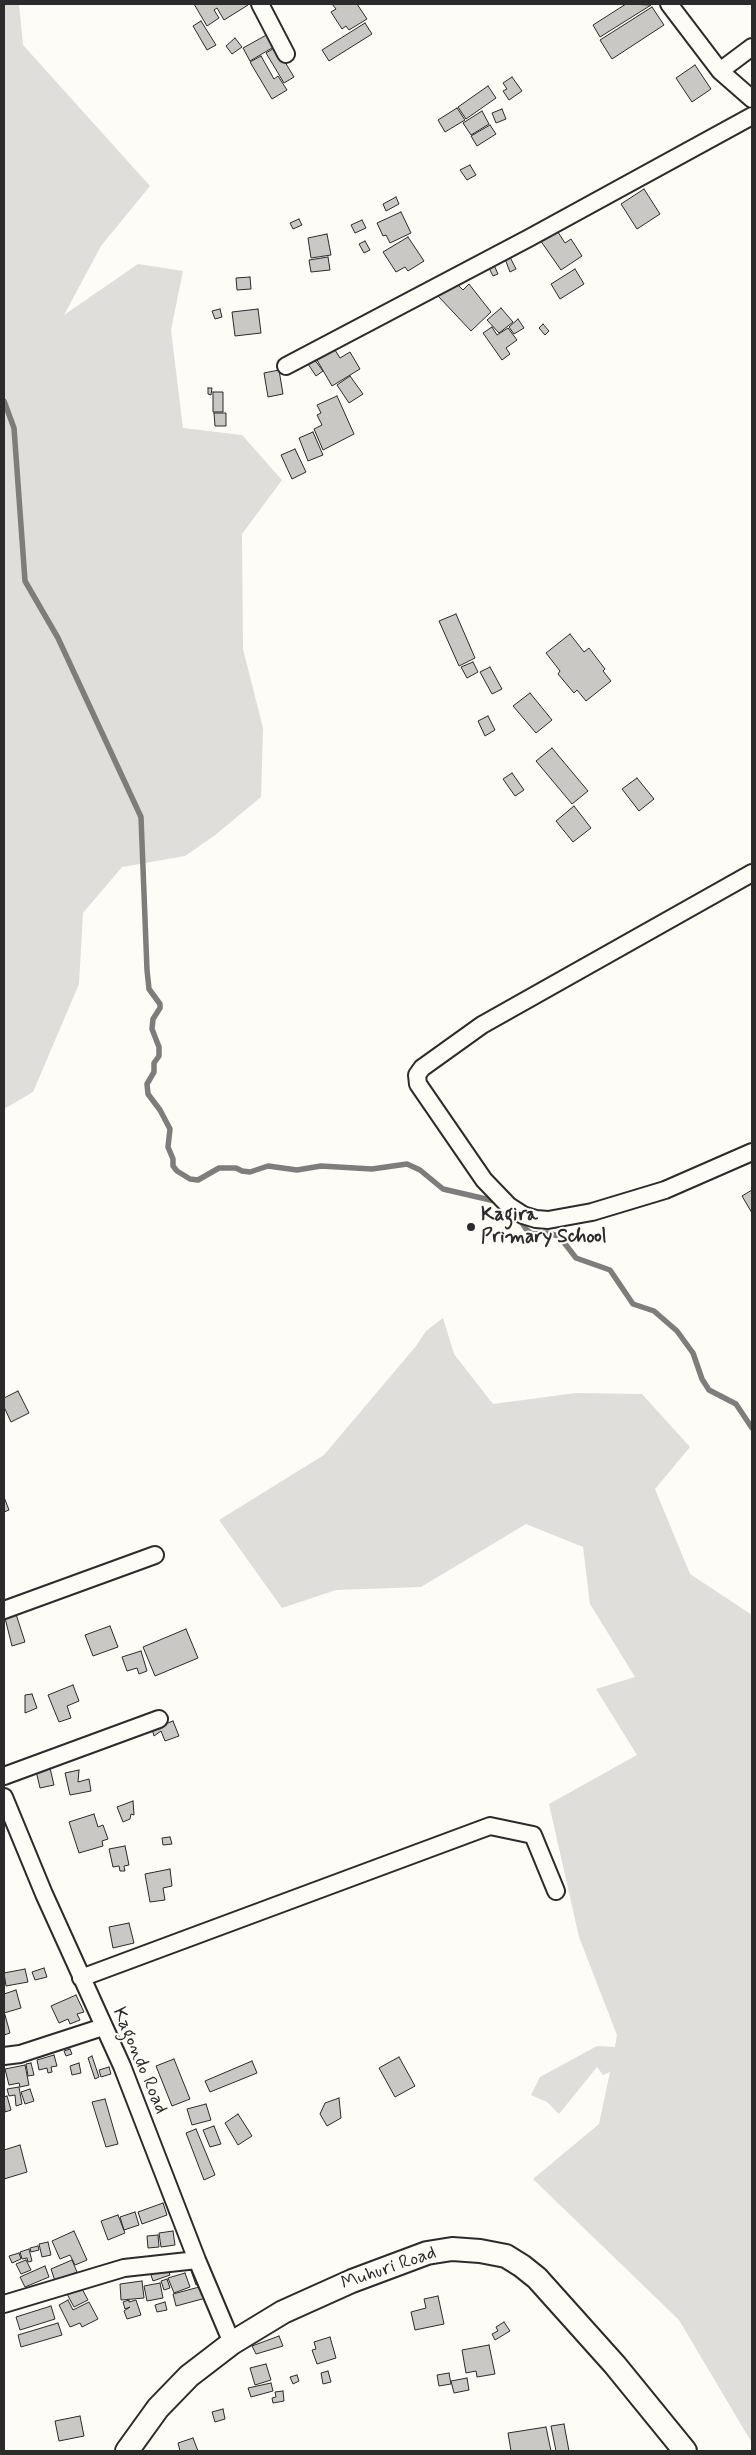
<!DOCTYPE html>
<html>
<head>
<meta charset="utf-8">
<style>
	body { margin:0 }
	#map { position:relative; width:756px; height:2455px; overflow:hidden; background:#fdfcf7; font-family:Mynerve,sans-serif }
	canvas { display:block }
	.frame { position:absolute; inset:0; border:5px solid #2b2b2b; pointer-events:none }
</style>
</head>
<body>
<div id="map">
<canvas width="756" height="2455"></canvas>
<div class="frame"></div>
</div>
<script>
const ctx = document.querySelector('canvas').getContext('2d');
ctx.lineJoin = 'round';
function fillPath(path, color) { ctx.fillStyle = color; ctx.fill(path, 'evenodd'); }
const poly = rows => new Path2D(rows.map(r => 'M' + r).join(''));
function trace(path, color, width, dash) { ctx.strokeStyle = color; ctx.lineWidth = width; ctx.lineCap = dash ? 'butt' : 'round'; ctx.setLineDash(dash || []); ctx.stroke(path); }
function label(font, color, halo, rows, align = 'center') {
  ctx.font = font + ' Mynerve,sans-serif'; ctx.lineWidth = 4; ctx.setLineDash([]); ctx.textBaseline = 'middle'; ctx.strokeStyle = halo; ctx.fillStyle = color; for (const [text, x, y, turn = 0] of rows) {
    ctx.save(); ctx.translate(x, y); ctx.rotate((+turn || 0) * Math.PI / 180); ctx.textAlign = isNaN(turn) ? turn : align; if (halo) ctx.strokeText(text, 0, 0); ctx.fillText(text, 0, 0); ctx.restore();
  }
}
const green = poly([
	[4,4,19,4,23,45,150,186,101,246,64,315,138,264,183,271,171,330,183,428,242,435,282,480,242,534,243,649,263,728,261,797,214,836,185,856,122,867,83,913,79,984,33,1092,4,1109],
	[443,1318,454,1354,493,1404,576,1393,642,1394,690,1447,655,1489,690,1574,752,1615,752,2443,679,2320,533,2179,599,2124,610,2072,603,2075,597,2067,559,2114,547,2102,531,2095,540,2077,597,2046,615,2047,617,2035,579,1937,549,1804,637,1755,596,1689,635,1677,590,1604,583,1547,526,1524,421,1587,336,1590,282,1608,219,1520,324,1455,416,1346,426,1331]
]);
const stream = poly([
	[4,401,14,428,25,581,58,638,141,817,147,970,149,989,160,1004,160,1008,153,1019,152,1029,159,1047,159,1056,154,1063,154,1072,147,1084,148,1094,160,1110,170,1129,168,1147,173,1159,173,1166,177,1171,190,1179,198,1180,219,1168,236,1168,242,1171,250,1172,268,1166,297,1170,321,1166,372,1169,407,1164,420,1170,443,1189,499,1202],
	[518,1217,526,1229,532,1234,547,1233,559,1236,576,1258,610,1270,633,1304,654,1311,677,1331,693,1353,702,1379,709,1390,736,1404,752,1428]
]);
const building = poly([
	[194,4,247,4,248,5,224,20,217,8,214,10,219,18,207,26,194,4],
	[332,4,357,4,367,19,349,30,346,26,342,29,331,12,336,9,332,4],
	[626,4,651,5,600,37,593,25,626,4],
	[652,7,664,25,612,59,600,40,652,7],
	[201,21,216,45,207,50,193,26,201,21],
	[365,23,372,34,329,61,322,50,365,23],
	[270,33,277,45,250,61,243,48,270,33],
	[235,38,242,47,232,54,226,46,235,38],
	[276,47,294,77,284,83,266,53,276,47],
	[261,56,274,79,278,76,287,90,272,99,250,62,261,56],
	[695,65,711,89,692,102,676,78,695,65],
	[512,77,522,91,509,100,503,91,507,89,503,83,512,77],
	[488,86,496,98,466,119,458,107,488,86],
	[457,108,465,120,445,132,438,120,457,108],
	[502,109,506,119,496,123,492,113,502,109],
	[482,111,489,124,471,135,463,123,482,111],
	[490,125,496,134,477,146,471,136,490,125],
	[470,165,476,175,467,180,460,170,470,165],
	[644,189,660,214,637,229,621,204,644,189],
	[396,197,399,204,386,211,383,204,396,197],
	[401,212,411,233,390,243,386,235,383,236,377,223,401,212],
	[299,219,302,225,293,229,290,223,299,219],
	[362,220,366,228,355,233,351,225,362,220],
	[556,229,565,243,571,239,582,256,561,270,540,240,556,229],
	[327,234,331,255,311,258,308,238,327,234],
	[408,237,424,261,408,271,405,267,396,272,383,252,408,237],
	[365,241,370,250,364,253,359,244,365,241],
	[328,257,330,270,311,272,309,260,328,257],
	[510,257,516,269,510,272,505,259,510,257],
	[494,265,498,274,493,276,489,268,494,265],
	[575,269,584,284,560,299,551,284,575,269],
	[250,277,251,289,237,290,236,278,250,277],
	[454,281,463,290,469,284,491,312,471,331,438,296,454,281],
	[501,308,513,322,499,333,487,320,501,308],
	[220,309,222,317,215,319,212,311,220,309],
	[258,309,261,333,235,336,232,312,258,309],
	[518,319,524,328,514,334,509,327,518,319],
	[543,324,549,331,545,335,539,328,543,324],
	[492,327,497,335,508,328,517,340,506,348,510,354,502,360,483,333,492,327],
	[335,350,340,358,350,352,360,369,332,386,317,360,335,350],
	[314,359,323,371,316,376,308,364,314,359],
	[279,370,283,394,268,397,264,373,279,370],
	[350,376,363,394,349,403,337,385,350,376],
	[208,388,212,388,211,395,208,394,208,388],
	[213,392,223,392,223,412,213,412,213,392],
	[337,396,354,434,323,450,314,429,322,425,317,415,321,413,317,405,337,396],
	[214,413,226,413,226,426,215,426,214,413],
	[313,432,323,455,308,461,299,438,313,432],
	[295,449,306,472,292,479,281,455,295,449],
	[456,614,475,658,459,666,439,621,456,614],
	[570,634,584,652,589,648,605,669,603,671,611,681,586,701,577,690,574,693,558,674,560,671,546,653,570,634],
	[473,662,478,672,467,678,461,667,473,662],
	[490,667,502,689,492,694,480,672,490,667],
	[530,693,552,720,536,733,513,706,530,693],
	[488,716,495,730,485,736,478,721,488,716],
	[552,748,588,791,572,804,536,761,552,748],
	[512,773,524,790,515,796,503,779,512,773],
	[637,778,654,799,639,811,622,789,637,778],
	[574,806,591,828,573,842,556,821,574,806],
	[752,1190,752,1213,742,1196,752,1190],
	[18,1391,29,1413,11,1422,4,1407,4,1398,18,1391],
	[4,1497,9,1510,4,1512,4,1497],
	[15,1611,25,1642,12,1646,4,1614,15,1611],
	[110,1626,118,1647,93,1656,85,1635,110,1626],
	[186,1629,198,1658,155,1676,143,1647,186,1629],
	[141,1651,147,1671,139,1674,137,1668,127,1671,122,1657,141,1651],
	[73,1685,79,1701,67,1706,71,1718,59,1722,48,1695,73,1685],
	[32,1694,37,1708,25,1713,25,1695,32,1694],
	[173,1721,179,1736,165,1741,161,1731,154,1736,152,1729,173,1721],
	[50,1768,54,1785,40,1788,36,1771,50,1768],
	[79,1770,78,1782,89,1779,91,1791,70,1795,65,1773,79,1770],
	[133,1801,134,1815,131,1814,130,1819,123,1822,117,1807,133,1801],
	[94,1814,98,1827,103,1825,108,1839,102,1841,103,1846,79,1853,69,1822,94,1814],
	[170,1837,172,1844,163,1845,162,1838,170,1837],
	[125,1846,129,1865,124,1866,125,1871,120,1871,119,1866,113,1867,109,1849,125,1846],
	[170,1869,172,1886,163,1888,165,1900,150,1902,145,1874,170,1869],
	[129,1923,134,1943,113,1948,109,1927,129,1923],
	[44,1968,47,1977,35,1980,32,1972,44,1968],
	[25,1969,28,1982,6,1986,4,1973,25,1969],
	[16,1990,21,2008,4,2013,4,1994,16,1990],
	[76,1995,84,2012,77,2014,80,2020,70,2024,68,2019,59,2023,51,2006,76,1995],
	[5,2015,10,2033,4,2035,4,2016,5,2015],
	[70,2049,72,2054,66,2056,64,2051,70,2049],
	[54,2055,57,2066,51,2067,52,2072,48,2073,47,2068,39,2070,37,2060,54,2055],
	[92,2056,99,2077,95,2079,88,2058,92,2056],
	[399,2057,415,2086,395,2097,379,2068,399,2057],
	[174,2059,190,2099,172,2106,156,2066,174,2059],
	[252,2061,257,2073,210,2092,205,2081,252,2061],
	[31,2063,34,2075,28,2076,26,2064,31,2063],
	[79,2063,81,2073,72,2075,70,2066,79,2063],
	[25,2065,29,2085,20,2087,19,2083,9,2085,5,2069,25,2065],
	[109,2067,111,2074,101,2077,99,2070,109,2067],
	[19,2087,22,2104,16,2106,15,2095,9,2096,7,2089,19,2087],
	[30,2089,34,2101,25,2104,21,2092,30,2089],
	[7,2096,11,2110,5,2112,4,2097,7,2096],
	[339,2098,341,2118,327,2126,320,2114,325,2103,339,2098],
	[105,2099,118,2144,106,2147,92,2102,105,2099],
	[206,2104,211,2120,192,2125,187,2109,206,2104],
	[238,2114,252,2136,238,2145,225,2123,238,2114],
	[214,2126,221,2144,210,2147,203,2130,214,2126],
	[196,2129,215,2175,204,2180,186,2133,196,2129],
	[20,2145,27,2172,4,2179,4,2150,20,2145],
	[163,2203,167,2215,142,2224,138,2212,163,2203],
	[135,2212,139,2225,124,2230,120,2217,135,2212],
	[118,2215,125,2233,108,2240,101,2221,118,2215],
	[74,2231,87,2260,75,2265,70,2255,60,2259,52,2241,74,2231],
	[173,2231,175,2245,161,2247,159,2233,173,2231],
	[158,2235,159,2247,148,2248,147,2236,158,2235],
	[48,2242,51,2255,42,2257,39,2244,48,2242],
	[38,2246,39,2250,31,2252,30,2248,38,2246],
	[29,2249,32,2261,28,2262,27,2258,22,2259,20,2252,29,2249],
	[19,2253,21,2259,12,2263,9,2256,19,2253],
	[26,2260,31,2270,21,2274,16,2264,26,2260],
	[72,2260,77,2272,55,2281,51,2269,72,2260],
	[189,2265,204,2283,196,2285,189,2265],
	[45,2266,49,2277,25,2287,20,2277,45,2266],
	[167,2266,170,2275,153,2281,150,2272,167,2266],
	[185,2273,190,2287,174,2293,168,2278,185,2273],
	[167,2279,170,2288,164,2290,161,2281,167,2279],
	[142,2281,144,2298,121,2300,120,2284,142,2281],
	[160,2283,163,2298,147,2301,144,2286,160,2283],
	[203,2286,206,2298,176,2306,173,2294,203,2286],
	[81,2287,88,2300,74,2307,67,2294,81,2287],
	[438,2296,444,2324,415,2330,411,2312,426,2308,424,2299,438,2296],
	[68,2300,73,2310,89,2302,98,2319,82,2327,80,2323,70,2327,59,2305,68,2300],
	[129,2300,129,2302,136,2300,141,2315,127,2319,124,2311,130,2307,125,2309,123,2302,129,2300],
	[165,2302,167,2310,157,2312,155,2305,165,2302],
	[51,2306,55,2319,20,2330,16,2317,51,2306],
	[504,2322,510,2331,495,2340,492,2334,498,2331,496,2327,504,2322],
	[58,2323,62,2335,21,2347,18,2335,58,2323],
	[279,2336,283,2346,256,2354,252,2346,279,2336],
	[330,2337,336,2358,317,2364,312,2350,316,2349,314,2342,330,2337],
	[489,2345,495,2374,477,2377,476,2371,466,2373,462,2350,489,2345],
	[266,2364,271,2380,255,2385,250,2368,266,2364],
	[328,2371,331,2382,323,2384,321,2373,328,2371],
	[449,2373,451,2384,439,2386,437,2375,449,2373],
	[297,2375,299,2381,293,2384,290,2377,297,2375],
	[467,2378,469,2390,454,2393,451,2381,467,2378],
	[271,2383,273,2391,251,2397,248,2388,271,2383],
	[283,2391,284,2401,273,2403,272,2398,276,2397,275,2392,283,2391],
	[223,2409,225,2419,215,2422,212,2412,223,2409],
	[80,2416,84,2436,59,2441,55,2421,80,2416],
	[564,2424,569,2451,556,2451,551,2426,564,2424],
	[546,2427,551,2451,511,2451,508,2433,546,2427],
	[193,2438,198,2451,180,2451,178,2443,193,2438]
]);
const minor = poly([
	[260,4,286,54],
	[669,4,720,71,752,99],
	[720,71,752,47],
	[286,366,529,238,752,116],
	[752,873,482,1025,422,1068,417,1075,418,1084,484,1180,509,1206,523,1215,536,1219,548,1220,592,1212,665,1190,752,1152],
	[4,1610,155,1555],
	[4,1776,159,1719],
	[4,1797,44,1894,122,2066,197,2260,232,2343],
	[81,1978,490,1826,533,1835,556,1891],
	[4,2056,20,2054,103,2027],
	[4,2304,124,2268,197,2260]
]);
const secondary = poly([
	[127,2451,158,2408,189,2376,232,2343,283,2312,352,2281,427,2253,452,2249,480,2251,506,2256,522,2266,537,2278,615,2365,685,2451]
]);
const markers = [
	[471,1227,5,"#2b2b2b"]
];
const poiNames = [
	["Kagira",481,1216],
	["Primary School",481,1238]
];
const streetNames = [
	["Kagondo Road",139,2061,67],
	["Muhuri Road",389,2269,-19]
];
fillPath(green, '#dfdeda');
trace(stream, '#7e7d7b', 5.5);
fillPath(building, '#c9c8c4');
trace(building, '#2b2b2b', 1);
trace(minor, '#2b2b2b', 20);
trace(secondary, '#2b2b2b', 26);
trace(minor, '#fdfcf7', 16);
trace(secondary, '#fdfcf7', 22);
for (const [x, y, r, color] of markers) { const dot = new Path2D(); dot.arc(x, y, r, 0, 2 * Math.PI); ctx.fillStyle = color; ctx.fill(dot); trace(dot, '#fdfcf7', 2); }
label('bold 19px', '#2b2b2b', '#fdfcf7', poiNames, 'left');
label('19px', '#2b2b2b', '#fdfcf7', streetNames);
</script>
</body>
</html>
